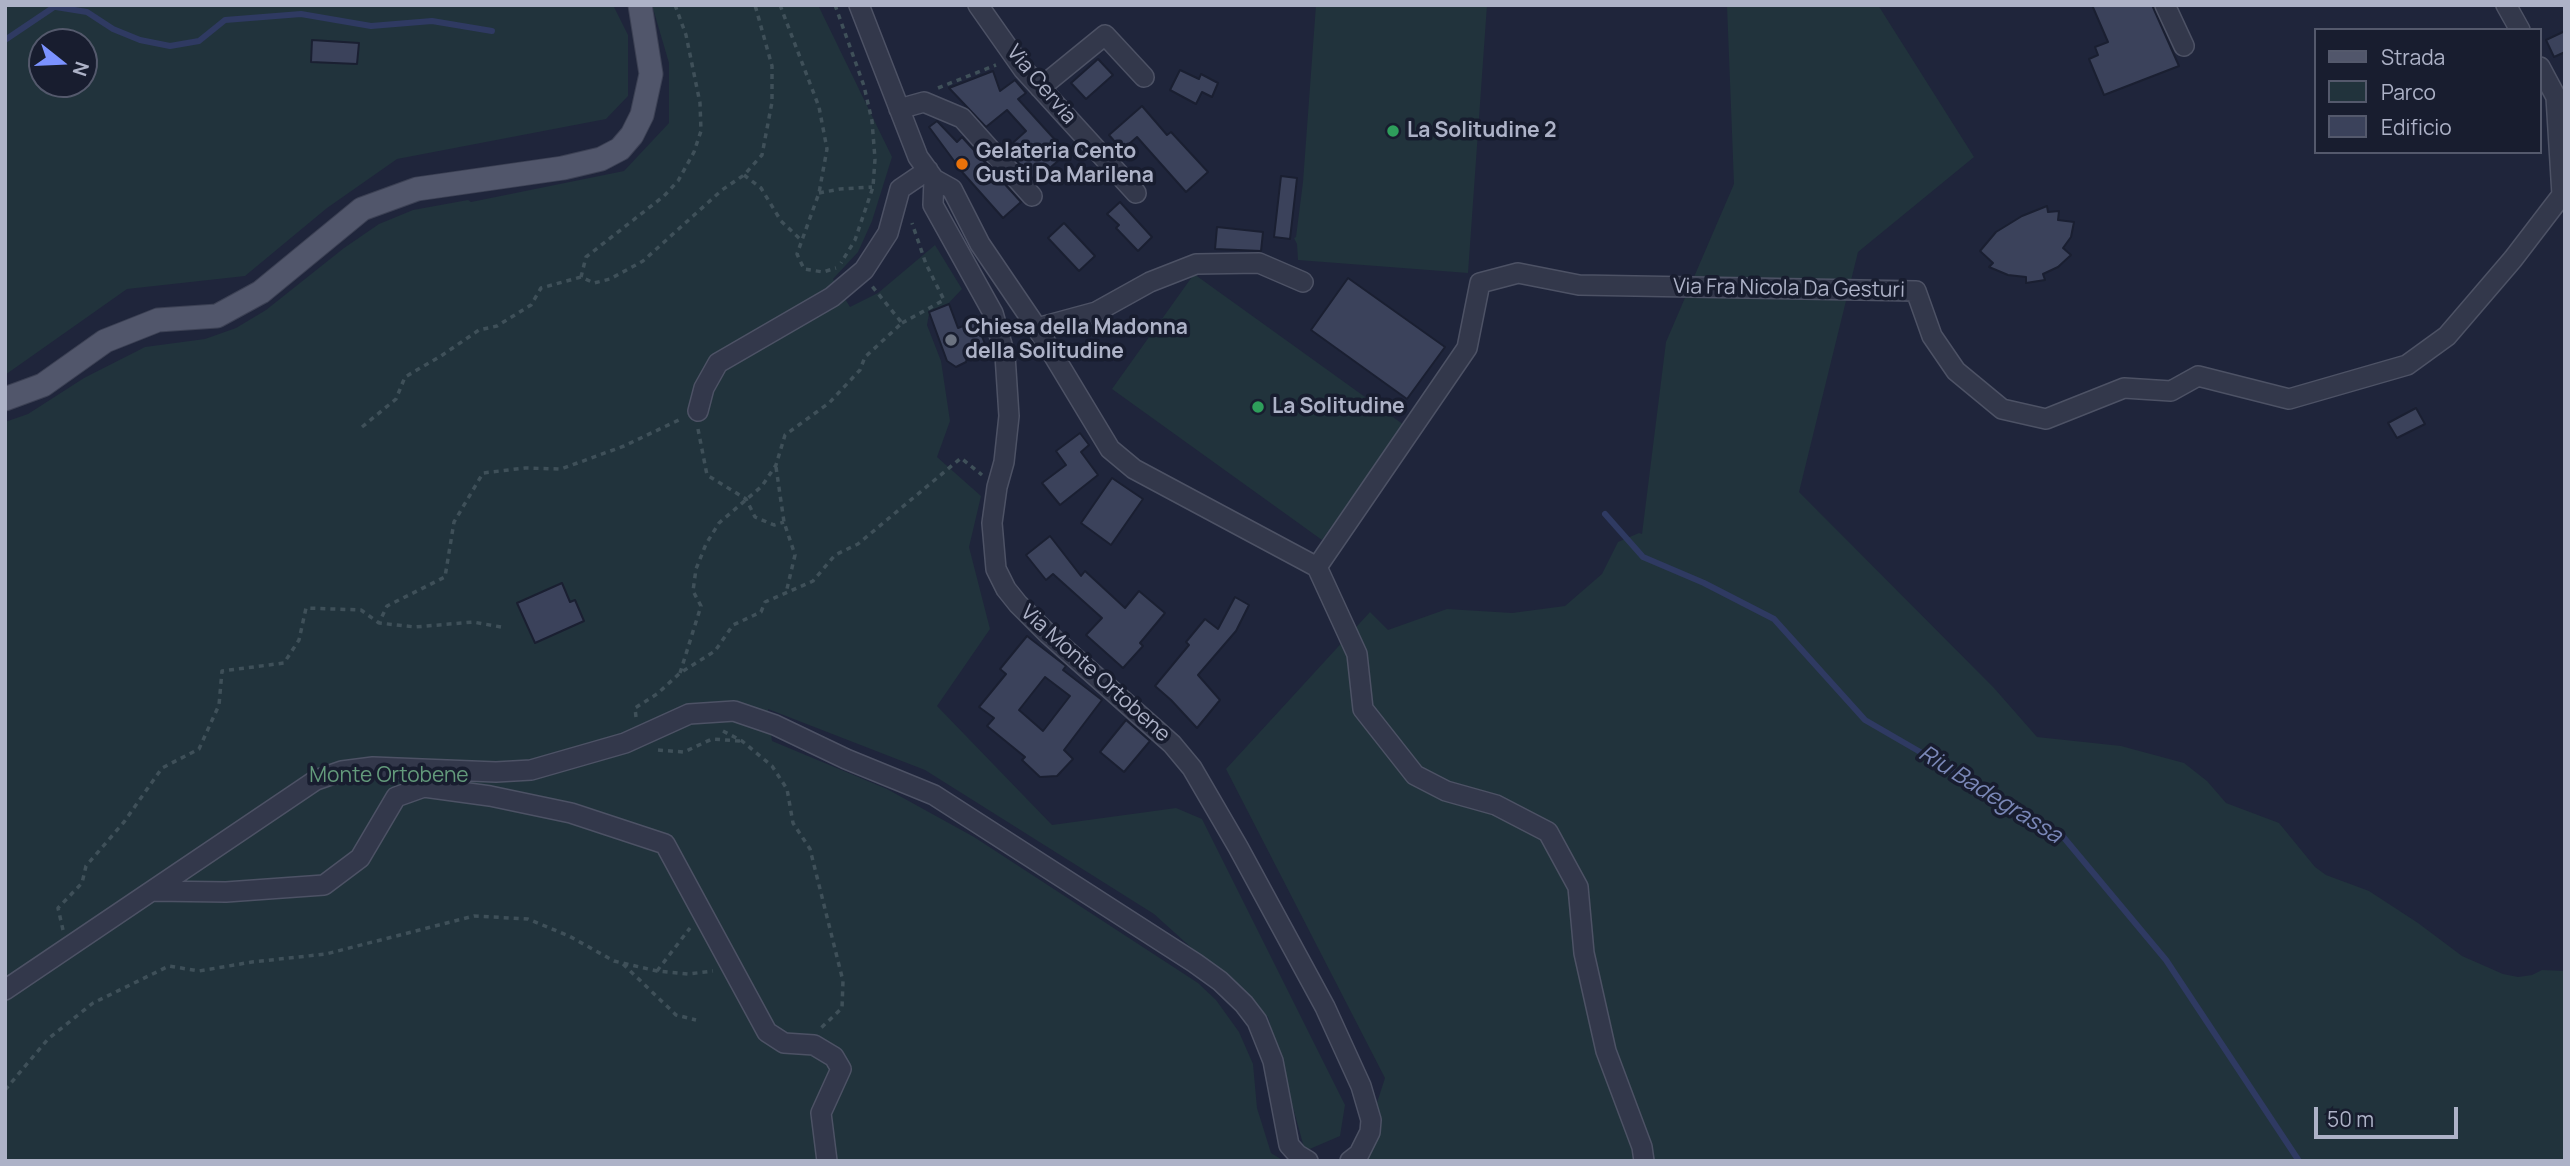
<!DOCTYPE html>
<html>
<head>
<meta charset="utf-8">
<style>
	body { margin:0 }
	#map { position:relative; width:2570px; height:1166px; overflow:hidden; background:#1f253b; font-family:Manrope,sans-serif }
	canvas { display:block }
	.frame { position:absolute; inset:0; border:7px solid #adb2c7; pointer-events:none }
	.legend { position:absolute; left:2314px; top:28px; width:228px; height:126px; box-sizing:border-box; background:#181d2f; border:2px solid #54596c; margin:0; padding:9px 12px; list-style:none; font-size:21px; color:#adb2c7 }
	.legend li { display:flex; align-items:center; gap:14px; height:35px }
	.legend b { width:35px; border:2px solid #54596c }
	.north { position:absolute; left:28px; top:28px; width:70px; height:70px; box-sizing:border-box; background:#181d2f; border:2px solid #54596c; border-radius:50%; rotate:108deg; font-size:19px; font-weight:700; line-height:28px; text-align:center; color:#adb2c7 }
	.north::after { content:''; display:block; margin:auto; width:24px; height:32px; background:#7b92ff; clip-path:polygon(50% 0,100% 100%,50% 72%,0 100%) }
	.scale { position:absolute; left:2314px; top:1107px; width:144px; height:32px; box-sizing:border-box; border:4px solid #adb2c7; border-top:0; padding-left:9px; font-size:21px; line-height:24px; white-space:nowrap; color:#adb2c7; -webkit-text-stroke:5px #181d2f; paint-order:stroke }
</style>
</head>
<body>
<div id="map">
<canvas width="2570" height="1166"></canvas>
<div class="frame"></div>
<ul class="legend">
<li><b style="height:9px;background:#51566b"></b>Strada</li>
<li><b style="height:19px;background:#21333c"></b>Parco</li>
<li><b style="height:19px;background:#3b425b"></b>Edificio</li>
</ul>
<div class="north">N</div>
<div class="scale">50 m</div>
</div>
<script>
const ctx = document.querySelector('canvas').getContext('2d');
ctx.lineJoin = 'round';
function fillPath(path, color) { ctx.fillStyle = color; ctx.fill(path, 'evenodd'); }
const poly = rows => new Path2D(rows.map(r => 'M' + r).join(''));
function trace(path, color, width, dash) { ctx.strokeStyle = color; ctx.lineWidth = width; ctx.lineCap = dash ? 'butt' : 'round'; ctx.setLineDash(dash || []); ctx.stroke(path); }
function label(font, color, halo, rows, align = 'center') {
  ctx.font = font + ' Manrope,sans-serif'; ctx.lineWidth = 7; ctx.setLineDash([]); ctx.textBaseline = 'middle'; ctx.strokeStyle = halo; ctx.fillStyle = color; for (const [text, x, y, turn = 0] of rows) {
    ctx.save(); ctx.translate(x, y); ctx.rotate((+turn || 0) * Math.PI / 180); ctx.textAlign = isNaN(turn) ? turn : align; if (halo) ctx.strokeText(text, 0, 0); ctx.fillText(text, 0, 0); ctx.restore();
  }
}
const green = poly([
	[5,5,613,5,628,35,628,96,606,119,397,159,327,208,245,276,127,289,5,375],
	[42,42,84,42,84,84,42,84],
	[652,5,818,5,892,157,872,221,858,252,833,279,850,307,878,293,935,245,962,289,945,307,929,314,927,325,941,361,950,421,937,457,981,496,969,547,990,629,937,706,1052,825,1176,808,1202,819,1345,1105,1340,1136,1305,1151,1268,1017,1154,914,925,770,768,709,772,741,887,789,974,837,1198,983,1216,1000,1239,1032,1253,1064,1257,1108,1271,1153,1284,1161,5,1161,5,422,28,414,84,378,145,347,205,339,236,328,266,310,344,248,379,224,413,210,468,200,471,202,624,171,669,123,669,63],
	[1316,5,1487,5,1468,273,1298,260,1297,244,1294,238,1296,237,1303,182],
	[1727,5,1878,5,1974,157,1858,252,1799,492,1994,688,2037,737,2121,746,2184,763,2207,781,2226,803,2279,823,2315,867,2326,875,2369,891,2418,923,2462,956,2503,974,2518,977,2532,975,2542,970,2565,971,2565,1161,1358,1161,1385,1078,1226,769,1370,612,1388,630,1447,609,1512,613,1565,606,1602,574,1618,542,1639,533,1642,534,1666,342,1734,184],
	[1194,274,1404,425,1322,540,1112,389]
]);
const stream = poly([
	[56,7,87,12,113,29,140,40,170,46,199,41,225,20,301,14,371,26,432,21,492,31],
	[5,40,57,5],
	[1605,514,1643,557,1704,583,1774,619,1865,720,2060,833,2166,960,2299,1161]
]);
const building = poly([
	[2092,5,2152,5,2179,66,2104,95,2089,59,2098,55,2095,47,2108,42,2092,5],
	[2565,31,2565,52,2554,57,2546,40,2565,31],
	[312,40,359,43,357,64,311,62,312,40],
	[1098,59,1113,75,1086,99,1071,83,1098,59],
	[1180,70,1199,79,1201,74,1218,83,1212,97,1202,92,1196,104,1170,90,1180,70],
	[993,71,1000,91,1015,80,1026,93,1018,99,1067,153,1035,181,1006,149,1026,131,1007,110,986,127,949,88,993,71],
	[1142,106,1167,135,1171,132,1208,172,1186,192,1137,137,1122,150,1109,135,1142,106],
	[937,121,957,142,962,137,1021,202,1003,218,963,173,929,127,937,121],
	[1281,176,1297,178,1290,239,1274,237,1281,176],
	[1120,202,1152,237,1138,251,1116,228,1119,225,1107,214,1120,202],
	[2047,206,2048,212,2059,211,2058,220,2074,222,2071,237,2063,248,2071,255,2058,267,2043,274,2045,280,2026,283,2026,277,2008,275,1989,267,1993,263,1980,251,1996,232,2022,216,2047,206],
	[1064,223,1095,256,1079,271,1048,238,1064,223],
	[1217,227,1263,232,1261,251,1215,249,1217,227],
	[1348,278,1445,347,1407,399,1311,330,1348,278],
	[949,304,958,328,976,321,985,344,969,350,966,362,956,367,947,361,929,312,949,304],
	[2416,408,2425,424,2397,438,2388,423,2416,408],
	[1080,433,1089,445,1081,452,1098,475,1060,505,1042,483,1066,465,1056,451,1080,433],
	[1112,478,1143,499,1111,545,1081,523,1112,478],
	[1050,536,1081,576,1085,571,1125,608,1139,591,1165,613,1140,643,1143,646,1123,668,1086,635,1102,618,1053,574,1046,580,1026,555,1050,536],
	[562,583,570,602,575,600,584,621,535,643,517,603,562,583],
	[1235,597,1249,605,1236,631,1198,675,1220,700,1197,728,1171,700,1155,686,1189,645,1186,642,1205,619,1218,629,1235,597],
	[1027,636,1066,666,1063,670,1102,700,1064,750,1073,759,1057,776,1040,777,1022,760,1025,757,987,726,994,718,979,707,1006,674,1000,669,1027,636],
	[1045,677,1070,696,1043,731,1019,710,1045,677],
	[1126,720,1150,741,1124,772,1100,752,1126,720]
]);
const path = poly([
	[675,5,686,35,700,103,701,131,694,152,678,181,664,196,586,257,581,277,594,283,610,279,643,261,722,190,744,175,762,155,772,102,772,66,755,5],
	[780,5,819,107,827,149,819,193,797,254,804,269,823,272,836,268],
	[835,5,864,86,872,121,875,159,873,187,855,240,841,263],
	[938,88,996,65],
	[744,175,761,188,781,221,800,239,800,242],
	[819,193,840,189,872,187],
	[902,323,944,300,926,264,912,223],
	[362,427,396,399,405,377,441,356,479,330,497,326,531,305,541,288,581,277],
	[698,429,707,475,746,499,755,517,774,525,784,522],
	[776,467,784,522,795,555,786,593],
	[501,627,473,622,415,627,379,623,387,606,445,577,454,522,483,473,525,468,561,469,624,446,683,418],
	[680,673,701,606,693,591,696,569,706,544,719,523,762,486,776,465,785,435,829,403,860,370,865,357,902,323,871,285],
	[636,717,635,708,657,694,680,673,715,651,733,625,761,612,765,602,813,581,835,555,858,544,961,458,982,475],
	[723,731,742,741,772,766,787,789,793,823,810,849,843,981,842,1008,821,1028],
	[658,750,684,752,712,739,740,741],
	[63,930,58,908,82,883,86,866,124,822,162,768,199,749,219,705,222,671,284,663,299,640,306,608,361,610,379,623],
	[623,964,676,1015,696,1020],
	[657,971,690,928],
	[5,1090,48,1039,93,1003,169,966,199,971,252,962,326,954,474,916,528,919,569,936,614,961,657,971,688,974,713,971]
]);
const minor = poly([
	[859,5,918,157,934,179,952,189,980,244,1037,328,1110,449,1134,469,1317,567,1357,654,1363,709,1415,775,1446,791,1496,805,1548,832,1578,887,1584,953,1606,1051,1642,1147,1644,1161],
	[978,5,1023,69,1136,193],
	[2165,5,2184,46],
	[2506,5,2520,30],
	[1040,88,1105,35,1144,77],
	[899,109,924,102,962,118,1032,196],
	[934,179,933,205,993,313,1005,355,1009,416,1004,462,997,487,992,523,996,569,1006,589,1018,604,1048,634,1172,744,1192,768,1238,847,1325,1007,1361,1086,1371,1120,1370,1132,1359,1154,1350,1161],
	[1037,328,1096,312,1150,282,1196,264,1259,263,1303,282],
	[698,411,704,388,718,363,832,297,864,270,888,233,900,189,928,170],
	[1317,567,1467,348,1480,283,1518,273,1579,285,1916,291,1932,336,1956,371,2002,409,2046,419,2124,388,2171,391,2198,376,2289,399,2407,365,2447,336,2513,259,2562,195,2556,97,2540,67],
	[154,891,226,892,324,885,360,858,396,797,424,787,490,796,571,813,665,844,767,1032,784,1043,814,1045,834,1057,841,1069,821,1113,827,1161],
	[5,990,316,780,342,771,373,767,496,772,531,770,625,743,689,714,734,711,775,725,846,759,934,795,1195,963,1220,981,1244,1004,1257,1021,1273,1061,1289,1145,1298,1155,1308,1161]
]);
const major = poly([
	[5,399,43,385,105,341,158,320,217,316,261,292,362,209,417,189,563,168,601,159,620,149,632,135,642,115,651,74,640,5]
]);
const markers = [
	[1393,131,7,"#2e9e5b"],
	[962,164,7,"#e8710a"],
	[951,340,7,"#6b7280"],
	[1258,407,7,"#2e9e5b"]
];
const streetNames = [
	["Via Cervia",1041,85,50],
	["Via Fra Nicola Da Gesturi",1789,289,1],
	["Via Monte Ortobene",1095,674,42]
];
const poiNames = [
	["La Solitudine 2",1407,131],
	["Gelateria Cento",976,152],
	["Gusti Da Marilena",976,176],
	["Chiesa della Madonna",965,328],
	["della Solitudine",965,352],
	["La Solitudine",1272,407]
];
const parkNames = [
	["Monte Ortobene",389,776]
];
const waterNames = [
	["Riu Badegrassa",1990,795,32]
];
fillPath(green, '#21333c');
trace(stream, '#2f3a62', 6);
fillPath(building, '#3b425b');
trace(building, '#1a1f31', 2);
trace(minor, '#4d5265', 22);
trace(major, '#3c4154', 25);
trace(path, '#3f5059', 3.5, [5, 5]);
trace(minor, '#33384b', 19);
trace(major, '#51566b', 23);
for (const [x, y, r, color] of markers) { const dot = new Path2D(); dot.arc(x, y, r, 0, 2 * Math.PI); ctx.fillStyle = color; ctx.fill(dot); trace(dot, '#181d2f', 2.5); }
label('21px', '#adb2c7', '#181d2f', streetNames);
label('bold 21px', '#adb2c7', '#181d2f', poiNames, 'left');
label('21px', '#639a7b', '#181d2f', parkNames);
label('italic 23px', '#7a87b7', '#181d2f', waterNames);
</script>
</body>
</html>
